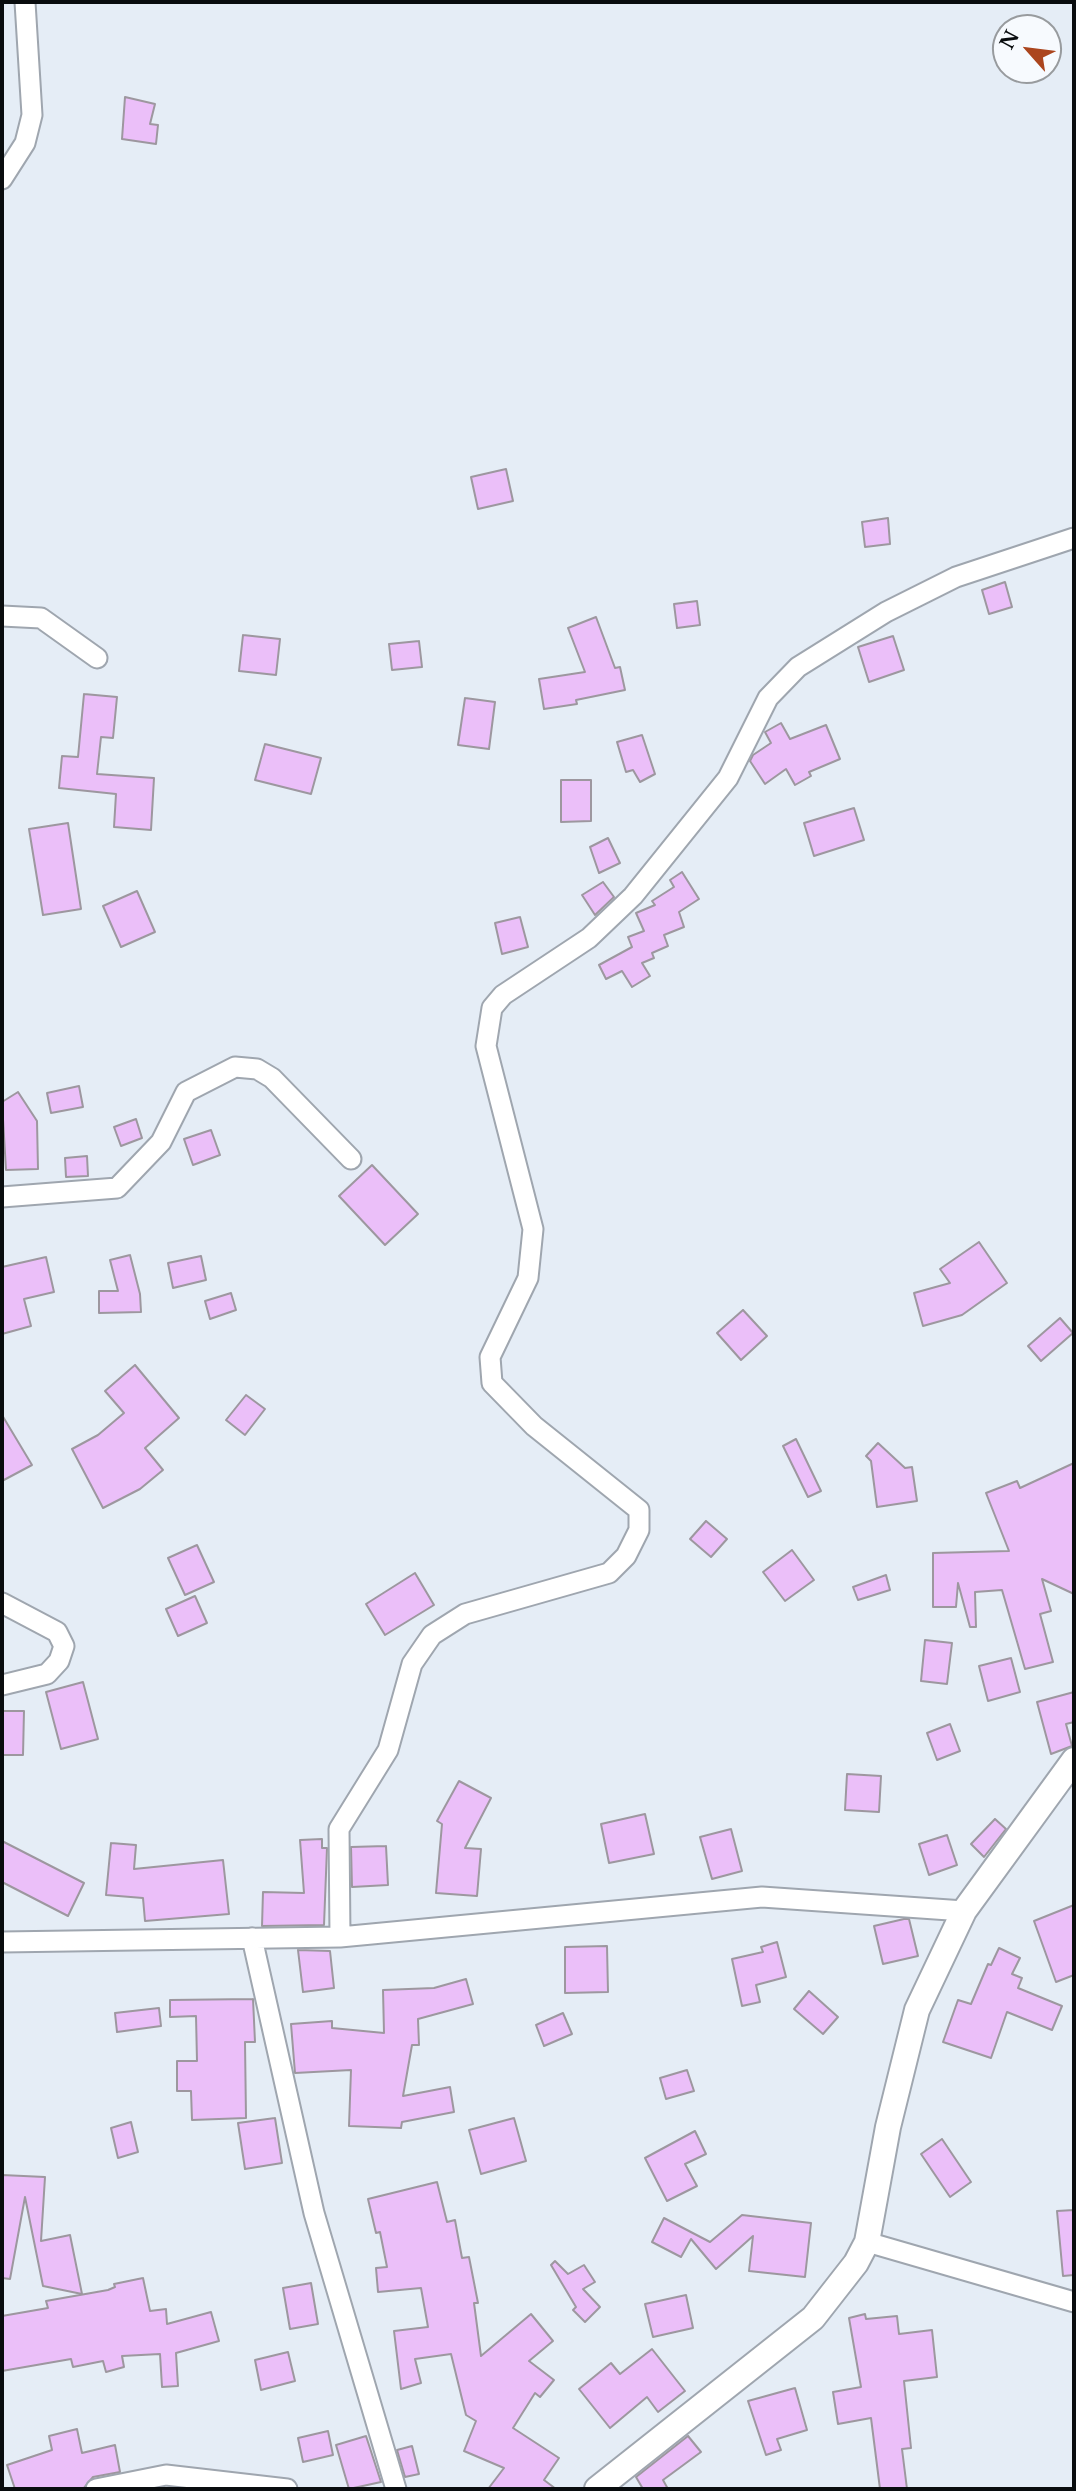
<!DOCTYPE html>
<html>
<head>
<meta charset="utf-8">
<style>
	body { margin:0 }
	#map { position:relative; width:1076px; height:2491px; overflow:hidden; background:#e5edf6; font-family:"Libre Baskerville",serif }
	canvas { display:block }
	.frame { position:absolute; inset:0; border:4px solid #090c0e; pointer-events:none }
	.north { position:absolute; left:992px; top:14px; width:70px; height:70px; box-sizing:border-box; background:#f7fafe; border:2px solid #989b9e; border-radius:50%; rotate:298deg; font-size:19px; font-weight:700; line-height:28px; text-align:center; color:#090c0e }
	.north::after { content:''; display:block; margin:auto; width:24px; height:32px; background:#ab451e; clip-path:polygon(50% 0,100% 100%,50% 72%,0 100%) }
</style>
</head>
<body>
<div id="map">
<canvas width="1076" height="2491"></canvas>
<div class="frame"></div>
<div class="north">N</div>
</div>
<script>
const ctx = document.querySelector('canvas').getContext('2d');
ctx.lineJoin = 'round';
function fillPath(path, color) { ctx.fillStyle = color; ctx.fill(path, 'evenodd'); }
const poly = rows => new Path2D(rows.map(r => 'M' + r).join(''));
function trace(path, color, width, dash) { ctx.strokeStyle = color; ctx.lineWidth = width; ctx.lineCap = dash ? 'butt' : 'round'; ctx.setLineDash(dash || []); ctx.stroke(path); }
const building = poly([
	[125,97,155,104,150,124,158,125,156,144,122,139,125,97],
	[506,469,513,501,478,509,471,477,506,469],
	[888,518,890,544,865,547,862,522,888,518],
	[1005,582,1012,607,989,614,982,590,1005,582],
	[697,601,700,625,677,628,674,604,697,601],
	[596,617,615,668,620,667,625,690,576,700,577,704,544,709,539,679,585,672,568,628,596,617],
	[243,635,280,639,276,675,239,671,243,635],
	[893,636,904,670,869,682,858,647,893,636],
	[419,641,422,667,392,670,389,644,419,641],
	[84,694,117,697,113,738,101,737,97,774,154,778,151,830,114,827,116,794,59,788,62,756,78,757,84,694],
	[465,698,495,702,489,749,458,745,465,698],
	[781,723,790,739,826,725,840,759,809,772,811,776,795,785,786,769,765,784,750,761,753,755,771,743,765,732,781,723],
	[642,735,655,774,640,782,633,770,626,772,617,742,642,735],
	[265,744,321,758,311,794,255,780,265,744],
	[561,780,591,780,591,821,561,822,561,780],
	[854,808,864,840,814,856,804,823,854,808],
	[68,823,81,909,43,915,29,829,68,823],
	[608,838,620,863,599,873,590,847,608,838],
	[682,872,699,899,679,912,684,927,664,935,668,946,652,953,654,958,642,963,650,976,632,987,622,971,606,979,599,965,632,947,628,937,644,931,636,913,655,905,652,901,674,887,670,880,682,872],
	[603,882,614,897,595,915,582,895,603,882],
	[137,891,155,932,121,947,103,906,137,891],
	[520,917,528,947,502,954,495,923,520,917],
	[79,1086,83,1107,51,1113,47,1093,79,1086],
	[18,1092,37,1121,38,1169,6,1170,2,1102,18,1092],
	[136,1119,142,1138,121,1146,114,1127,136,1119],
	[211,1130,220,1155,193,1165,184,1139,211,1130],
	[87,1156,88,1176,66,1177,65,1158,87,1156],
	[372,1165,418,1214,385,1245,339,1196,372,1165],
	[979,1242,1007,1283,962,1315,923,1326,914,1293,950,1283,940,1269,979,1242],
	[130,1255,140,1294,141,1312,99,1313,99,1291,118,1291,110,1260,130,1255],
	[201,1256,206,1280,173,1288,168,1263,201,1256],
	[46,1257,54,1292,24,1299,31,1326,2,1334,2,1267,46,1257],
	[231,1293,236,1310,210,1319,205,1301,231,1293],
	[743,1310,767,1336,741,1360,717,1333,743,1310],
	[1060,1318,1073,1333,1041,1361,1028,1346,1060,1318],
	[135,1365,179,1418,145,1448,163,1470,140,1489,103,1508,72,1449,98,1435,124,1413,105,1391,135,1365],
	[246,1395,265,1409,245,1435,226,1420,246,1395],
	[2,1415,32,1465,2,1481,2,1415],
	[796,1439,821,1491,808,1497,783,1446,796,1439],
	[878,1443,905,1468,912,1467,917,1501,877,1507,871,1461,866,1456,878,1443],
	[1074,1463,1074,1594,1042,1579,1051,1611,1040,1614,1053,1662,1025,1669,1002,1590,975,1592,976,1627,970,1627,958,1583,956,1607,933,1607,933,1553,1009,1551,986,1493,1017,1481,1020,1488,1074,1463],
	[706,1521,727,1539,711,1557,690,1539,706,1521],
	[197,1545,214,1582,185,1595,168,1558,197,1545],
	[792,1550,814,1580,785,1601,763,1572,792,1550],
	[415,1573,434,1605,385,1635,366,1604,415,1573],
	[886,1575,890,1590,858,1600,853,1587,886,1575],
	[195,1596,207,1623,178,1636,166,1609,195,1596],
	[925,1640,952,1643,947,1684,921,1681,925,1640],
	[1011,1658,1020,1692,988,1701,979,1666,1011,1658],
	[83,1682,98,1739,61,1749,46,1692,83,1682],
	[1074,1692,1074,1722,1066,1724,1072,1746,1051,1754,1037,1702,1074,1692],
	[3,1711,24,1711,23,1755,2,1755,3,1711],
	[950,1724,960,1751,937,1760,927,1733,950,1724],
	[847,1774,881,1776,879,1812,845,1810,847,1774],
	[459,1781,491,1798,465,1848,481,1849,477,1896,436,1893,442,1824,437,1821,459,1781],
	[645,1814,654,1854,609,1863,601,1824,645,1814],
	[995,1819,1006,1829,984,1857,971,1844,995,1819],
	[731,1829,742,1871,712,1879,700,1837,731,1829],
	[947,1835,957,1865,929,1875,919,1844,947,1835],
	[322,1839,322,1848,327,1848,324,1925,262,1926,263,1892,304,1893,300,1840,322,1839],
	[2,1841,84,1883,68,1916,2,1882,2,1841],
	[111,1843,136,1845,134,1869,223,1860,229,1914,145,1921,143,1898,106,1895,111,1843],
	[386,1846,388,1885,352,1887,351,1847,386,1846],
	[1074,1905,1074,1975,1056,1982,1034,1921,1074,1905],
	[904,1919,909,1919,918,1956,883,1964,874,1926,904,1919],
	[777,1942,786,1977,756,1985,760,2002,742,2006,732,1959,763,1952,761,1947,777,1942],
	[607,1946,608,1992,565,1993,565,1947,607,1946],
	[999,1948,1020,1958,1012,1974,1022,1978,1018,1988,1062,2006,1052,2030,1007,2012,991,2058,943,2042,958,2000,971,2004,988,1964,991,1965,999,1948],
	[298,1950,330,1951,334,1988,303,1992,298,1950],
	[466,1979,473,2004,418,2019,419,2045,412,2045,403,2096,450,2087,454,2112,402,2122,401,2128,349,2126,351,2070,295,2073,291,2024,332,2021,332,2028,384,2033,383,1990,434,1988,466,1979],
	[809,1991,838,2017,823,2034,794,2009,809,1991],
	[253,1999,255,2042,245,2042,246,2118,192,2120,191,2091,177,2091,177,2061,197,2061,196,2016,170,2017,170,2000,253,1999],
	[159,2008,161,2026,117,2032,115,2013,159,2008],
	[563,2013,572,2034,544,2046,536,2025,563,2013],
	[687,2070,694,2091,666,2099,660,2078,687,2070],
	[275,2118,282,2163,245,2169,238,2123,275,2118],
	[514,2118,526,2161,481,2174,469,2130,514,2118],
	[131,2122,138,2152,118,2158,111,2128,131,2122],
	[695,2131,706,2154,685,2164,697,2186,667,2201,645,2158,695,2131],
	[942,2139,971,2182,950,2197,921,2154,942,2139],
	[2,2175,45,2177,41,2241,70,2235,82,2294,43,2286,25,2197,10,2279,2,2278,2,2175],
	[437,2182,447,2222,455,2220,462,2258,469,2257,478,2303,474,2303,481,2356,531,2314,553,2341,529,2361,554,2380,540,2397,535,2393,513,2428,559,2458,544,2480,556,2489,488,2489,504,2468,464,2451,476,2421,466,2415,451,2354,415,2359,421,2383,401,2389,394,2331,428,2327,421,2288,378,2292,376,2268,387,2267,380,2232,376,2233,368,2199,437,2182],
	[1074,2210,1074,2275,1063,2276,1057,2211,1074,2210],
	[742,2215,811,2223,805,2277,749,2271,753,2236,716,2269,691,2239,681,2257,652,2242,664,2218,710,2242,742,2215],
	[555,2261,568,2274,584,2265,595,2282,583,2289,600,2307,585,2322,573,2310,576,2307,551,2265,555,2261],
	[143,2278,150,2311,166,2309,167,2324,211,2312,219,2341,176,2353,178,2386,162,2387,160,2354,122,2356,124,2367,106,2372,103,2361,73,2367,71,2359,2,2371,2,2316,48,2308,46,2301,108,2290,115,2287,114,2284,143,2278],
	[311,2283,318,2324,290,2329,283,2288,311,2283],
	[686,2295,693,2328,653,2337,645,2304,686,2295],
	[865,2314,866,2319,897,2316,899,2334,932,2330,937,2377,904,2381,911,2448,902,2449,907,2489,880,2489,871,2418,838,2424,833,2392,861,2387,849,2318,865,2314],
	[652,2349,685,2391,658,2412,647,2397,610,2428,579,2389,611,2363,620,2374,652,2349],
	[288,2352,295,2381,261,2390,255,2360,288,2352],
	[795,2388,807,2430,777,2439,781,2450,766,2455,748,2401,795,2388],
	[77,2429,82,2453,115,2445,120,2472,93,2477,84,2488,78,2489,15,2489,7,2465,52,2450,49,2436,77,2429],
	[328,2431,333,2455,303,2462,298,2438,328,2431],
	[366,2436,381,2482,349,2489,336,2445,366,2436],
	[688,2436,701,2452,663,2480,668,2489,643,2489,636,2477,688,2436],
	[412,2446,419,2474,405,2477,397,2450,412,2446]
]);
const minor = poly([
	[2,179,25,143,32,115,25,2],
	[2,616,41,618,97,658],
	[2,1197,117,1188,161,1142,186,1092,235,1067,257,1069,272,1078,351,1159],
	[2,1603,57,1632,64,1646,59,1661,47,1674,2,1685],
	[340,1937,339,1829,388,1750,412,1664,432,1635,465,1614,609,1573,626,1556,639,1530,639,1510,534,1426,492,1383,490,1357,528,1278,533,1229,486,1046,492,1008,503,995,589,938,633,896,728,778,768,698,798,667,886,612,956,577,1074,538],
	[252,1938,314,2213,396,2489],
	[2,1942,340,1937,762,1897,964,1911],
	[867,2242,1074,2302],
	[96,2489,166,2475,287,2489]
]);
const tertiary = poly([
	[597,2489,813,2318,856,2263,867,2242,888,2127,917,2010,964,1911,1074,1760]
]);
fillPath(building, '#ebbff9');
trace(building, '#9d979f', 2);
trace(minor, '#9fa6af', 23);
trace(tertiary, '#9fa6af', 28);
trace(minor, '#fff', 19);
trace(tertiary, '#fff', 24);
</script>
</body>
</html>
